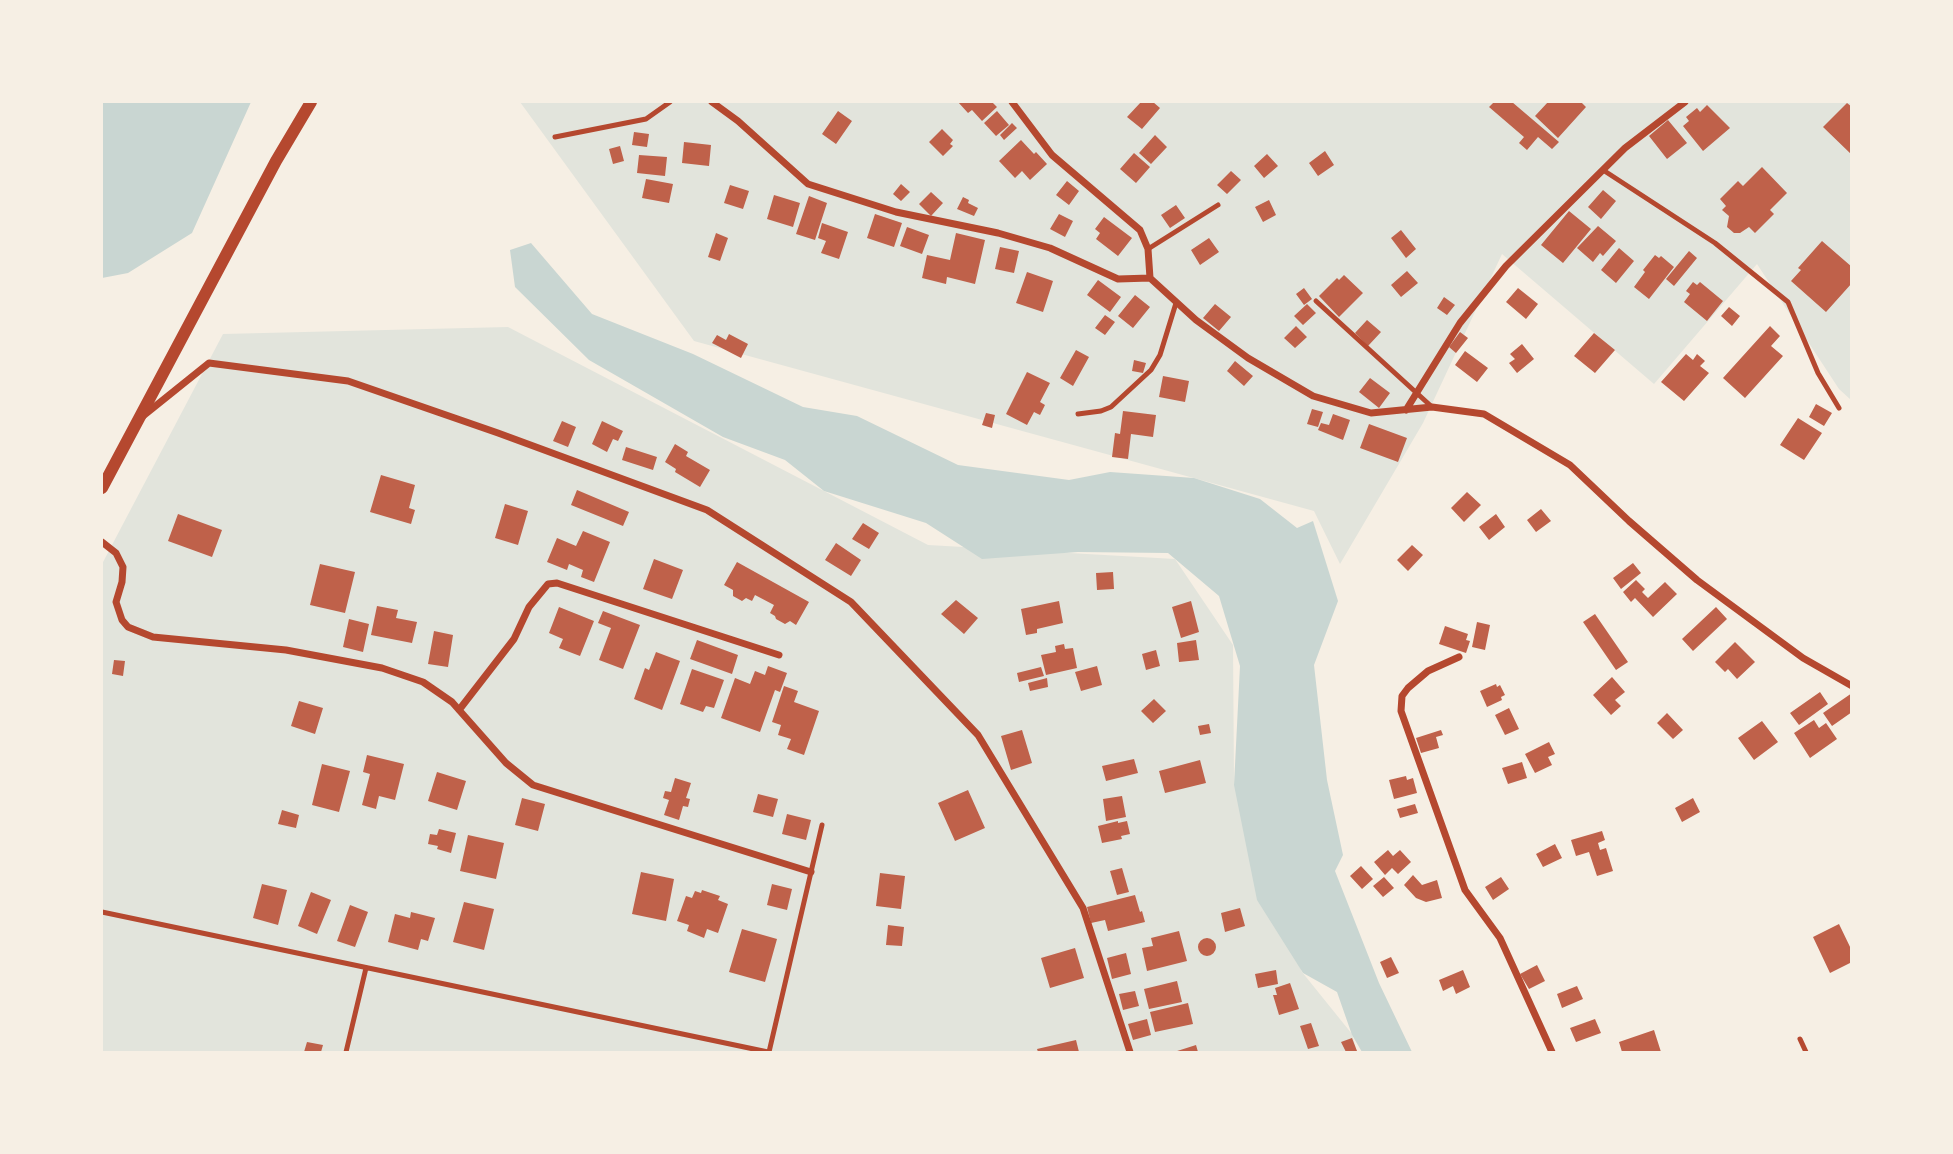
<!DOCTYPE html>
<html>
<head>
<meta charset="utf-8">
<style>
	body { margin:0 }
	#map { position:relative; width:1953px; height:1154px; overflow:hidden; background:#f6efe4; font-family:"Playfair Display",serif }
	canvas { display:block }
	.frame { position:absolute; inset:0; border:103px solid #f6efe4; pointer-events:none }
</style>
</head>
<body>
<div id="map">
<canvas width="1953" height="1154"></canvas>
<div class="frame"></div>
</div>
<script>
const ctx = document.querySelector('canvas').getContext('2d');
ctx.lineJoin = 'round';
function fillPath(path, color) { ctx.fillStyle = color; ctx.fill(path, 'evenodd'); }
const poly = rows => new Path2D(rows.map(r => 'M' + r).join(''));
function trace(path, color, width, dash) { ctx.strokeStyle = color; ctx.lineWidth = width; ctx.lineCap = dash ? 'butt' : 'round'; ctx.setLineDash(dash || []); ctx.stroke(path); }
const green = poly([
	[520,102,1851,102,1851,400,1839,389,1757,264,1654,384,1502,254,1423,423,1340,564,1314,511,694,341],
	[508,327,928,545,1175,559,1233,645,1234,782,1302,972,1352,1034,1357,1052,102,1052,102,564,223,334]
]);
const water = poly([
	[102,102,251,102,192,233,128,273,102,278],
	[531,243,592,314,693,354,803,407,857,416,958,465,1069,480,1110,472,1194,478,1260,499,1297,528,1313,521,1338,601,1314,665,1327,780,1343,855,1335,871,1379,983,1412,1052,1362,1052,1352,1035,1337,992,1303,973,1257,900,1234,785,1240,666,1219,596,1168,553,1078,552,982,559,926,523,824,491,785,460,723,437,589,360,515,287,510,250]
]);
const building = poly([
	[958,102,992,102,997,107,982,121,972,110,968,113],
	[1141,102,1153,102,1160,108,1142,129,1127,117],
	[1494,102,1512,102,1559,142,1552,149,1538,137,1527,150,1519,143,1524,137,1489,107],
	[1548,102,1581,102,1586,107,1558,138,1535,116],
	[1847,103,1852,107,1852,155,1823,127],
	[1707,105,1730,128,1703,151,1683,126,1689,121,1686,117,1697,108,1700,112],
	[838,111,852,121,836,144,822,134],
	[997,111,1009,125,996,136,984,123],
	[1668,120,1687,143,1667,159,1649,136],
	[1012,123,1017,128,1004,140,1000,135],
	[942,129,953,140,950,144,953,146,943,156,929,142],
	[634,132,649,134,647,147,632,145],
	[1155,135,1167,147,1151,164,1139,153],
	[1021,140,1034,154,1036,152,1047,164,1030,180,1022,171,1015,178,999,161],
	[684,142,711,145,709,166,682,163],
	[620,146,624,161,613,164,609,149],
	[1325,151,1334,165,1318,176,1309,163],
	[1134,153,1150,167,1136,183,1120,169],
	[1267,154,1278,166,1264,178,1254,166],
	[639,155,667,157,665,176,637,173],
	[1762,167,1787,193,1770,210,1774,214,1755,233,1749,227,1740,233,1734,233,1727,227,1729,216,1722,210,1726,206,1720,199,1738,181,1743,186],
	[1231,171,1241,180,1227,194,1217,185],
	[646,179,673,184,669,203,642,198],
	[1067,181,1079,191,1069,205,1056,195],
	[901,184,910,192,901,201,893,194],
	[730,185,749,191,743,209,724,203],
	[1603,190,1616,201,1601,219,1588,207],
	[931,192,943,203,931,216,919,204],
	[774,195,800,203,793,227,767,219],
	[809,196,827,203,815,240,796,234],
	[963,197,969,200,968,203,978,208,974,216,957,209],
	[1269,200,1276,215,1263,222,1255,207],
	[1176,205,1185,218,1170,228,1161,215],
	[1569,211,1591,229,1563,263,1541,245],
	[875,214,902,223,894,247,867,238],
	[1059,214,1073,221,1065,237,1050,229],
	[1104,217,1132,238,1118,256,1096,239,1100,233,1095,229],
	[822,223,848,232,839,259,821,253,826,241,818,238],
	[1598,226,1616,241,1603,256,1600,253,1593,262,1577,248],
	[907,227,929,235,922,254,900,246],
	[1401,230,1416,249,1406,258,1391,238],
	[716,233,728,238,720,261,708,257],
	[956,233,985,240,975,284,947,277,946,284,922,278,927,255,950,260],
	[1209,238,1219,252,1200,265,1191,250],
	[1822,241,1852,267,1852,283,1826,312,1791,281,1801,270,1798,268],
	[1000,247,1019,251,1014,273,995,269],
	[1619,248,1634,261,1616,283,1601,270],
	[1689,251,1697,258,1674,286,1666,279],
	[1655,255,1659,258,1661,256,1674,267,1649,299,1634,287,1645,272,1643,270],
	[1407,271,1418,283,1401,297,1391,285],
	[1027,272,1053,281,1043,312,1016,303],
	[1344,275,1363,293,1339,317,1319,296,1337,278,1339,280],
	[1098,280,1121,297,1110,312,1087,295],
	[1693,282,1697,285,1700,282,1723,301,1707,321,1684,302,1690,294,1686,291],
	[1304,288,1312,299,1304,305,1296,294],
	[1518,288,1538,304,1526,319,1506,302],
	[1135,295,1150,307,1133,328,1118,316],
	[1444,297,1455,305,1447,315,1437,308],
	[1215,304,1231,317,1219,331,1203,318],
	[1307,304,1316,313,1303,325,1294,316],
	[1729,307,1740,316,1732,326,1721,316],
	[1105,315,1115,322,1105,335,1095,328],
	[1367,320,1381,332,1368,346,1355,333],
	[1296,326,1307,337,1295,348,1284,338],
	[1770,326,1780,336,1771,346,1783,356,1745,398,1723,378],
	[1460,332,1468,338,1456,353,1449,347],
	[1594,333,1615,350,1595,373,1574,356],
	[729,334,748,344,741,358,712,343,717,335,726,340],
	[1522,344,1534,359,1517,373,1509,363,1515,359,1510,354],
	[1076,350,1089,357,1073,386,1060,378],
	[1465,351,1488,368,1477,382,1455,365],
	[1686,354,1693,360,1697,354,1705,361,1700,366,1709,373,1684,401,1661,382],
	[1134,360,1146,363,1143,373,1132,371],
	[1235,361,1253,376,1244,386,1227,371],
	[1027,372,1050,383,1040,402,1045,405,1040,415,1034,412,1027,425,1006,414],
	[1163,376,1189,381,1185,402,1159,397],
	[1370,378,1390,393,1379,408,1359,392],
	[1816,404,1832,413,1824,426,1809,417],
	[1312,409,1323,412,1318,427,1307,424],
	[1123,411,1156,415,1153,437,1131,434,1128,459,1112,457,1115,433,1120,434],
	[986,413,995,415,992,428,982,425],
	[1333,414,1350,420,1343,440,1318,430,1321,423,1329,425],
	[1798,418,1822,433,1804,460,1780,445],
	[562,421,576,427,568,447,553,441],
	[602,421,623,431,618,441,613,439,607,452,592,444],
	[1369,424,1407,438,1398,462,1360,448],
	[675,444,688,452,686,456,710,470,700,487,675,472,676,469,665,462],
	[626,447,657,457,653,470,622,460],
	[381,475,415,485,409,508,415,510,411,524,370,512],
	[577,490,629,512,623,526,571,505],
	[1467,492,1481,505,1464,522,1451,508],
	[505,504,528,511,518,545,495,538],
	[1541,509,1551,521,1536,532,1527,520],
	[178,514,222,530,212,557,168,541],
	[1496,514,1505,527,1489,540,1479,527],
	[863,523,879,533,869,549,852,539],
	[583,531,610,542,594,582,581,577,583,570,569,564,567,570,547,562,557,538,576,546],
	[836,543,861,560,851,576,825,560],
	[1412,545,1423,555,1408,571,1397,560],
	[654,559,683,570,672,599,643,589],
	[737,562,809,602,796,625,790,621,785,624,776,619,775,616,770,613,774,605,755,595,752,601,746,598,742,601,733,596,733,590,724,585],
	[1633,563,1641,573,1621,589,1613,578],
	[320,564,355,572,345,613,310,605],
	[1113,572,1114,589,1097,590,1096,573],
	[1636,580,1645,589,1642,592,1648,598,1665,582,1677,594,1653,617,1635,598,1631,602,1623,592],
	[956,600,978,618,964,634,941,614],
	[1059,601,1063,623,1037,629,1037,633,1026,635,1021,609],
	[1191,601,1199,632,1181,638,1172,607],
	[377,606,398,610,396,618,417,622,412,643,371,635],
	[559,607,594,621,580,656,559,648,563,639,549,633],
	[1716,607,1727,619,1693,651,1682,639],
	[603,611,640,625,623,669,599,660,611,628,598,623],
	[1595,614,1628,662,1616,670,1583,622],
	[349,619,369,624,363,652,343,647],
	[1477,622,1490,625,1485,650,1472,647],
	[1445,626,1468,634,1466,640,1470,641,1466,653,1439,644],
	[434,631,453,635,448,667,428,664],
	[697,640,738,655,732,674,690,659],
	[1196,640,1199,660,1179,662,1177,643],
	[1735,642,1755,662,1737,679,1728,669,1725,672,1715,662],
	[1064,644,1065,649,1073,648,1077,668,1046,675,1041,655,1056,652,1055,646],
	[1156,650,1160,666,1146,670,1142,654],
	[656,652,680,661,662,710,634,699,645,668,649,670],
	[114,660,125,661,123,676,112,674],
	[768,666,787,673,780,692,775,690,760,732,721,718,735,678,750,684,755,671,765,675],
	[1097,666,1102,685,1081,691,1075,672],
	[1041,667,1044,676,1019,682,1017,673],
	[692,669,724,680,714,708,706,706,703,712,680,704],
	[1612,677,1625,692,1615,700,1621,706,1611,715,1593,695],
	[1047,678,1048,687,1030,691,1028,683],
	[1496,684,1497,687,1500,685,1505,695,1501,697,1502,700,1487,707,1480,691],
	[784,686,798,691,794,702,819,711,804,755,787,749,791,739,778,735,781,725,772,722],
	[1820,692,1828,704,1799,725,1790,713],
	[1852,693,1852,712,1832,726,1823,713],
	[1154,699,1166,711,1153,723,1141,711],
	[299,701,323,708,315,734,291,726],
	[1509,708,1519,729,1505,735,1495,715],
	[1667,713,1683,730,1673,739,1657,723],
	[1814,720,1819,728,1826,723,1837,739,1810,758,1794,733],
	[1762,721,1778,742,1754,760,1738,738],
	[1209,724,1211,733,1200,735,1198,726],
	[1022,730,1032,763,1011,770,1001,736],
	[1441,730,1443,735,1436,737,1439,748,1421,753,1416,738],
	[1549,742,1555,754,1548,757,1552,765,1535,773,1525,754],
	[367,755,404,764,395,800,379,796,376,809,362,805,370,774,363,772],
	[1134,759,1138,773,1106,781,1102,766],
	[1200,760,1206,783,1165,793,1159,771],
	[1522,762,1527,778,1508,784,1502,768],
	[322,764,350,771,339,812,312,805],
	[437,772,466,781,457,810,428,801],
	[1406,776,1407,780,1413,778,1417,793,1394,799,1389,780],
	[675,778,691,783,686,798,690,799,688,807,683,806,679,820,664,815,669,800,663,798,665,791,671,792],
	[968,790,985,828,955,841,938,803],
	[758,794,778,799,773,817,753,812],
	[1122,796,1126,817,1106,821,1103,799],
	[522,798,545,804,538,831,515,825],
	[1693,798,1700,812,1682,822,1675,808],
	[1415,804,1418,813,1400,818,1397,809],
	[282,810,299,815,296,828,278,824],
	[787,814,811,820,806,840,782,834],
	[1118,821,1118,823,1127,821,1130,834,1121,836,1122,839,1102,843,1098,826],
	[439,829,456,833,451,853,437,849,438,846,428,844,430,834,437,835],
	[1602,831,1605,840,1598,843,1600,850,1606,848,1613,871,1597,876,1589,852,1576,856,1571,840],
	[468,835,504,843,496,879,460,871],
	[1555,844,1562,858,1543,867,1536,854],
	[1388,850,1393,856,1400,850,1411,862,1398,874,1392,868,1385,875,1374,862],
	[1361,866,1373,879,1362,889,1350,876],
	[1122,868,1129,892,1117,895,1110,871],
	[641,872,674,879,666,921,632,914],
	[880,873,905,876,901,909,876,906],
	[1413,875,1422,885,1437,880,1442,898,1426,902,1416,898,1404,885],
	[1384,877,1394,888,1383,897,1373,886],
	[1501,877,1509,889,1493,900,1485,887],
	[262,884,287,890,278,925,253,918],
	[772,884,792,889,787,910,767,905],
	[702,890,720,896,718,900,728,904,718,933,707,929,704,938,687,931,689,925,677,921,686,896,692,898,695,891,701,893],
	[311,892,331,900,317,934,298,926],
	[1135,895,1140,912,1142,911,1145,922,1108,931,1105,920,1091,923,1087,907],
	[464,902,494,909,484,950,453,942],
	[350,905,368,912,355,947,337,941],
	[1240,908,1245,926,1225,932,1221,913],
	[411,912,435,918,428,941,421,939,418,950,388,942,395,914,410,918],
	[1839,924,1852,951,1852,962,1830,973,1813,937],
	[888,925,904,927,902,946,886,945],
	[742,929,777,939,765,982,729,972],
	[1179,931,1187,961,1147,971,1142,948,1153,946,1151,938],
	'1198 947a9 9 0 1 1 18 0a9 9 0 1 1-18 0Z',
	[1075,948,1084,978,1050,988,1041,958],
	[1126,953,1131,974,1112,979,1107,958],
	[1391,957,1399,973,1387,978,1380,962],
	[1537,965,1545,981,1529,989,1520,974],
	[1276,970,1278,984,1258,988,1255,974],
	[1463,970,1470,987,1456,994,1453,986,1443,991,1439,980],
	[1177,981,1182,1002,1149,1009,1144,989],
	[1290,983,1299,1009,1279,1015,1273,995,1277,995,1275,988],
	[1577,986,1583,999,1562,1008,1557,994],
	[1135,991,1139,1006,1123,1010,1119,994],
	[1188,1003,1193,1024,1155,1032,1150,1012],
	[1147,1019,1151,1035,1133,1040,1128,1024],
	[1595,1019,1601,1033,1576,1042,1570,1028],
	[1311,1023,1319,1046,1308,1049,1300,1026],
	[1654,1030,1661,1052,1622,1052,1619,1042],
	[1352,1038,1357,1051,1346,1052,1341,1042],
	[1076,1040,1079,1052,1038,1052,1037,1049],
	[307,1042,323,1045,321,1052,304,1052],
	[1196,1045,1198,1052,1174,1052]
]);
const service = poly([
	[555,137,646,119,670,102],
	[1603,170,1715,243,1788,302,1818,373,1839,408],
	[1148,249,1218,205],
	[1316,301,1432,407],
	[1078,414,1101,411,1111,407,1151,370,1160,355,1176,303],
	[102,912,768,1052],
	[1800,1039,1806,1052],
	[346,1052,366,968],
	[769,1052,822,825]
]);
const minor = poly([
	[712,102,738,121,808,184,896,212,998,233,1050,248,1118,279,1150,278,1196,320,1248,358,1313,396,1371,413,1432,407,1484,414,1570,465,1629,521,1697,580,1803,658,1852,686],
	[1012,102,1052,155,1140,230,1148,249,1150,278],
	[1406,410,1460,323,1506,266,1625,148,1685,102],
	[143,416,209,363,348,381,498,433,707,510,851,602,978,735,1083,908,1130,1052],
	[102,542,116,553,123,567,122,582,116,602,122,620,128,627,153,637,286,650,382,668,423,682,452,702,506,763,533,785,811,872],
	[1459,657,1428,671,1408,688,1402,696,1401,711,1465,890,1500,938,1552,1052],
	[459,710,514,639,529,607,548,584,557,583,779,655]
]);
const tertiary = poly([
	[102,488,276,161,311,102]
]);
fillPath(green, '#e2e4dc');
fillPath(water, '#c9d6d2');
fillPath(building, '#bf614a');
trace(service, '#b5482f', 5);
trace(minor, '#b5482f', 7);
trace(tertiary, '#b5482f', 12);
</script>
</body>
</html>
